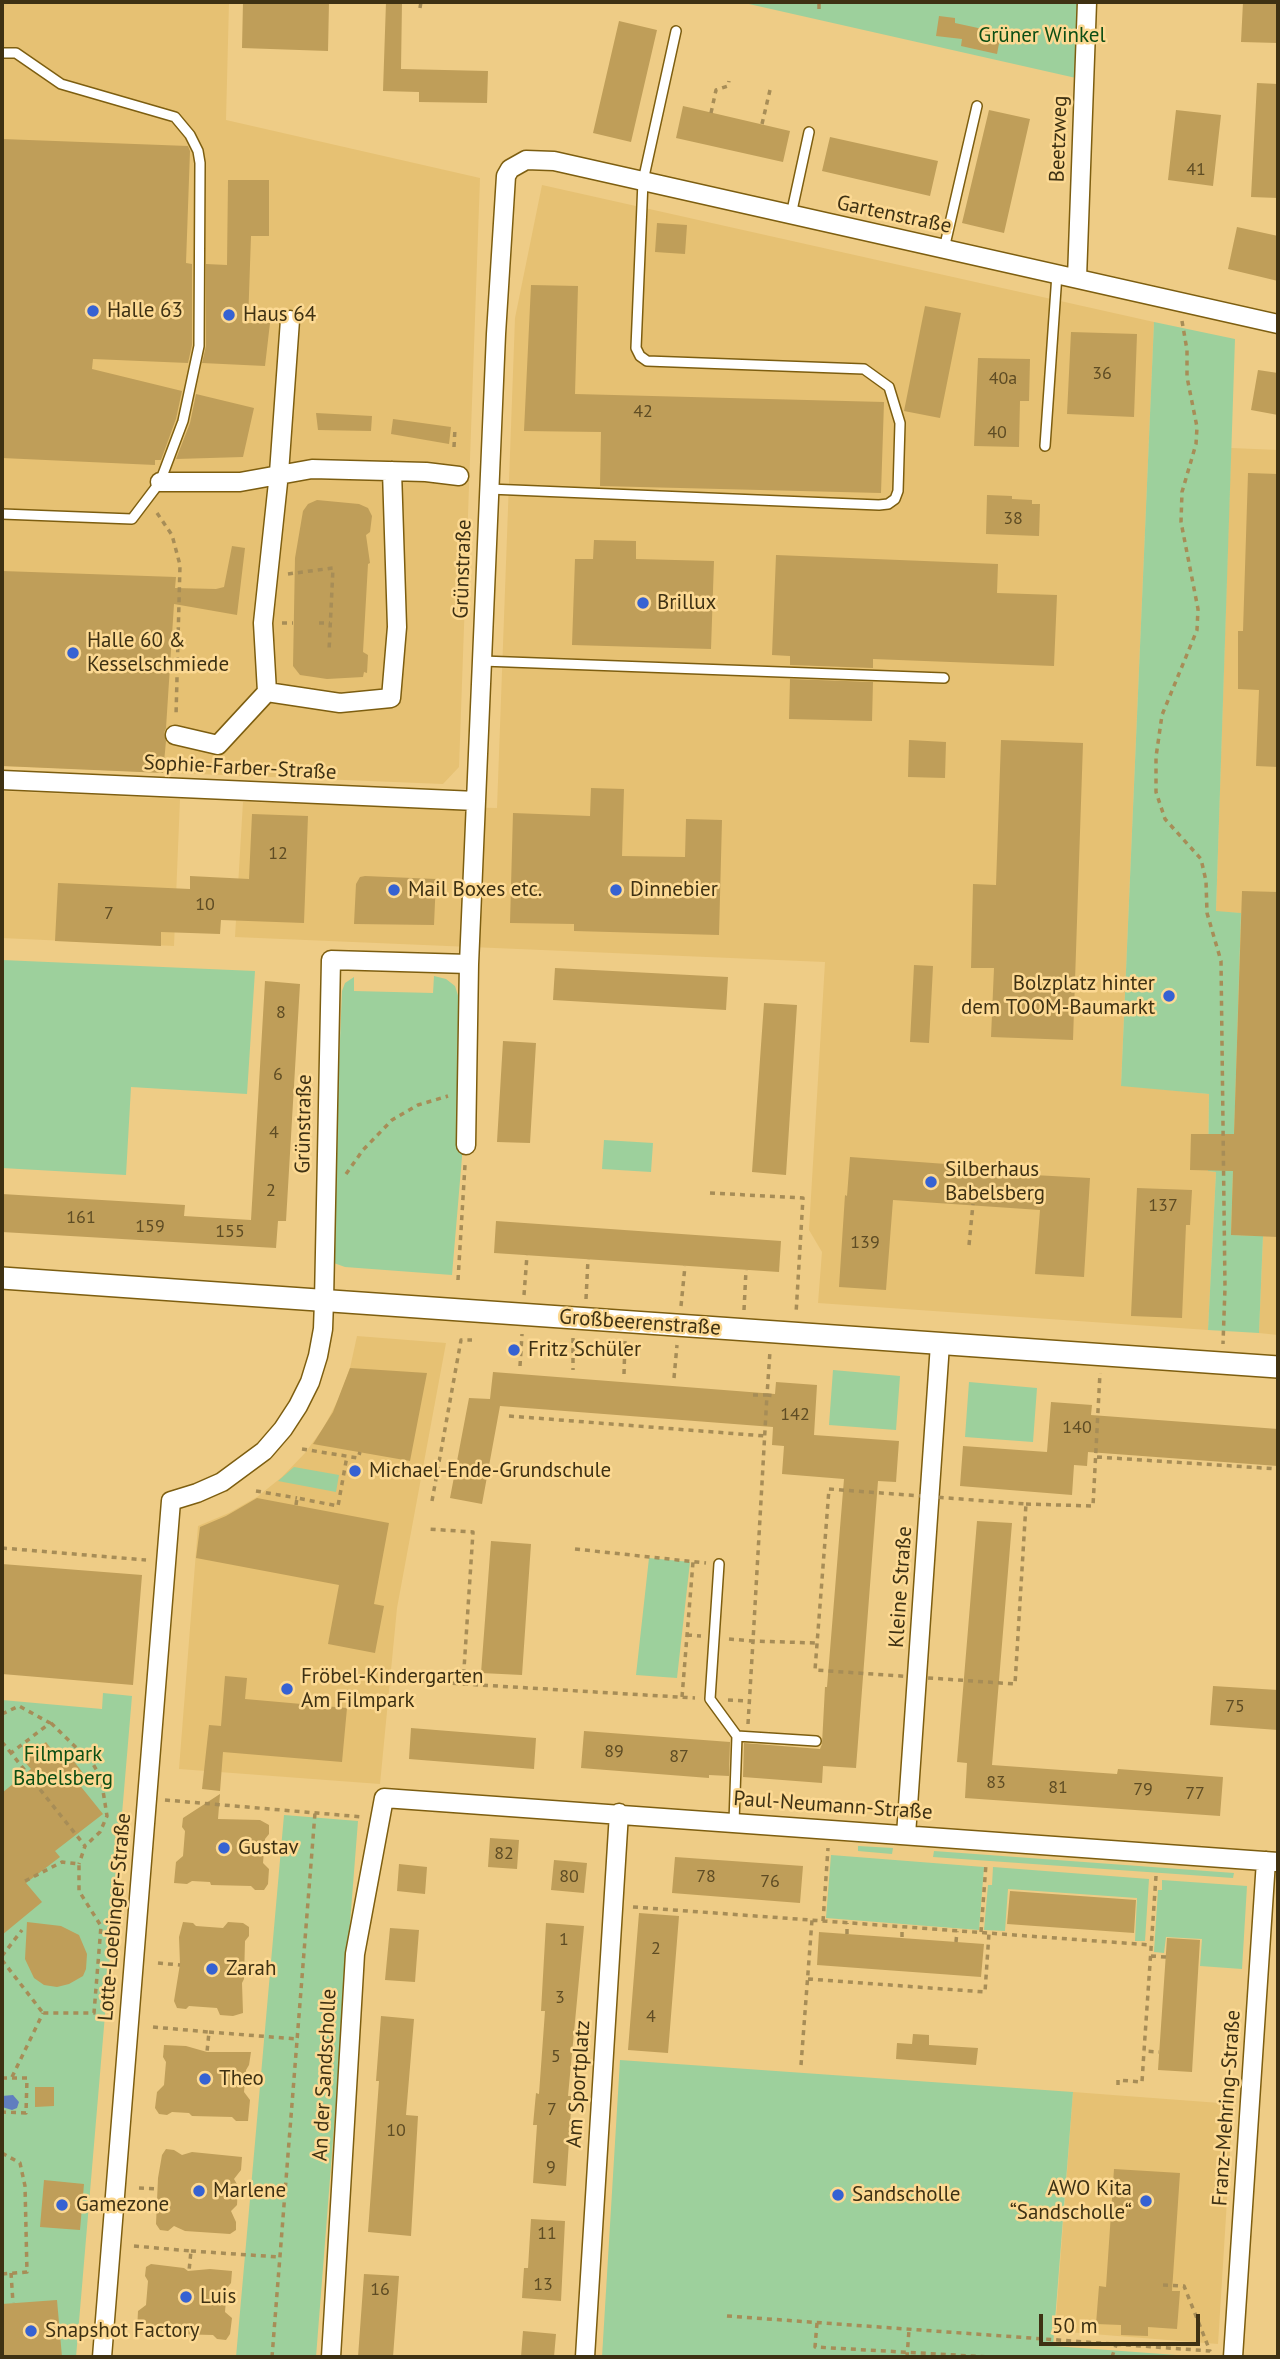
<!DOCTYPE html>
<html>
<head>
<meta charset="utf-8">
<style>
	body { margin:0 }
	#map { position:relative; width:1280px; height:2359px; overflow:hidden; background:#eecc86; font-family:"PT Sans",sans-serif }
	canvas { display:block }
	.frame { position:absolute; inset:0; border:4px solid #3e3113; pointer-events:none }
	.scale { position:absolute; left:1039px; top:2314px; width:161px; height:32px; box-sizing:border-box; border:4px solid #3e3113; border-top:0; padding-left:9px; font-size:21px; line-height:24px; white-space:nowrap; color:#3e3113; -webkit-text-stroke:5px #fcd993; paint-order:stroke }
</style>
</head>
<body>
<div id="map">
<canvas width="1280" height="2359"></canvas>
<div class="frame"></div>
<div class="scale">50 m</div>
</div>
<script>
const ctx = document.querySelector('canvas').getContext('2d');
ctx.lineJoin = 'round';
function fillPath(path, color) { ctx.fillStyle = color; ctx.fill(path, 'evenodd'); }
const poly = rows => new Path2D(rows.map(r => 'M' + r).join(''));
function trace(path, color, width, dash) { ctx.strokeStyle = color; ctx.lineWidth = width; ctx.lineCap = dash ? 'butt' : 'round'; ctx.setLineDash(dash || []); ctx.stroke(path); }
function label(font, color, halo, rows, align = 'center') {
  ctx.font = font + ' "PT Sans",sans-serif'; ctx.lineWidth = 5; ctx.setLineDash([]); ctx.textBaseline = 'middle'; ctx.strokeStyle = halo; ctx.fillStyle = color; for (const [text, x, y, turn = 0] of rows) {
    ctx.save(); ctx.translate(x, y); ctx.rotate((+turn || 0) * Math.PI / 180); ctx.textAlign = isNaN(turn) ? turn : align; if (halo) ctx.strokeText(text, 0, 0); ctx.fillText(text, 0, 0); ctx.restore();
  }
}
const built = poly([
	[2,2,229,2,226,120,480,178,459,767,443,784,2,766],
	[542,185,1154,322,1121,1085,1209,1094,1208,1171,1216,1172,1208,1330,818,1303,822,1252,809,1230,825,962,235,937,243,802,497,808,515,318],
	[1231,448,1278,450,1278,1335,1259,1333,1263,1237,1231,1235,1241,913,1216,912],
	[2,791,180,799,174,946,2,938],
	[357,1336,446,1343,397,1608,380,1784,179,1769,198,1526,229,1513,257,1497,282,1477,305,1453,324,1427,339,1398,350,1368],
	[1073,2092,1233,2104,1218,2344,1055,2331]
]);
const green = poly([
	[740,2,1078,2,1076,78],
	[1154,322,1235,339,1216,911,1241,913,1231,1235,1263,1236,1259,1333,1208,1330,1216,1172,1208,1171,1209,1094,1121,1086],
	[2,960,255,971,247,1094,131,1087,126,1175,2,1168],
	[434,976,446,979,455,986,463,1011,462,1157,452,1275,345,1267,331,1262,342,991,345,983,354,977,354,991,433,993],
	[604,1140,653,1143,651,1172,602,1169],
	[833,1370,900,1376,896,1430,829,1425],
	[969,1382,1037,1388,1033,1442,965,1437],
	[294,1467,339,1475,336,1492,278,1481],
	[649,1558,690,1562,677,1678,636,1675],
	[103,1693,132,1696,76,2357,2,2357,2,1700,102,1709],
	[284,1815,358,1821,316,2357,236,2357],
	[858,1846,893,1848,892,1854,858,1851],
	[934,1851,1234,1873,1233,1878,933,1857],
	[831,1855,984,1867,979,1930,826,1918],
	[993,1867,1149,1879,1145,1941,1135,1941,1137,1898,1008,1889,1005,1931,984,1930,988,1885,992,1885],
	[1162,1880,1247,1886,1242,1969,1200,1966,1202,1939,1166,1937,1164,1953,1154,1952,1158,1890,1162,1890],
	[620,2060,1073,2092,1053,2346,1204,2357,602,2357]
]);
const water = poly([
	[13,2095,19,2102,17,2108,12,2110,2,2107,2,2096]
]);
const building = poly([
	[243,2,329,2,328,51,242,48],
	[386,2,402,2,401,69,488,71,487,103,419,102,419,92,383,91],
	[1243,2,1278,2,1278,43,1241,42],
	[939,16,955,18,955,23,1001,33,997,54,961,46,962,39,936,36],
	[619,21,657,30,631,142,593,133],
	[1257,83,1278,84,1278,198,1251,197],
	[683,106,790,131,783,162,676,138],
	[989,110,1030,119,1004,233,962,223],
	[1176,110,1221,115,1213,186,1168,180],
	[830,137,938,161,930,196,822,171],
	[2,139,188,146,190,151,186,263,192,264,192,345,188,363,93,359,92,369,182,391,176,419,161,460,155,460,155,465,2,458],
	[228,180,269,180,269,236,251,236,248,323,270,323,265,366,202,363,206,346,206,264,227,265],
	[657,223,687,225,685,254,655,252],
	[1237,227,1278,236,1278,281,1228,269],
	[531,285,578,286,575,394,884,402,881,493,600,486,601,432,524,431],
	[925,306,961,313,940,418,904,411],
	[1071,332,1137,334,1134,417,1067,414],
	[978,358,1030,359,1029,401,1020,401,1019,447,974,446],
	[1258,370,1278,373,1278,415,1251,410],
	[196,394,254,408,243,457,176,459,190,423],
	[316,413,372,416,371,431,318,430],
	[393,419,451,427,449,444,391,434],
	[1248,473,1278,474,1278,767,1256,766,1259,690,1238,689,1238,631,1243,631],
	[987,495,1012,496,1012,499,1032,500,1032,504,1040,504,1039,536,986,534],
	[317,500,359,504,368,508,372,516,370,532,366,535,370,563,368,564,363,652,368,655,367,673,364,672,363,677,327,679,300,675,293,666,295,558,303,511,308,504],
	[594,540,636,541,636,559,714,561,711,649,572,645,575,559,593,559],
	[232,546,245,548,237,615,174,604,166,728,164,733,166,741,163,773,2,766,2,571,176,577,175,588,216,589,224,587],
	[776,555,998,564,997,593,1057,595,1054,666,873,659,873,668,790,665,790,656,772,655],
	[790,679,873,682,872,721,789,719],
	[909,740,946,742,945,778,908,777],
	[1001,740,1083,743,1073,1040,991,1037,994,968,971,968,973,884,996,885],
	[591,788,624,789,622,856,685,857,686,819,722,820,719,935,574,931,574,924,510,923,513,813,590,816],
	[252,814,308,816,304,923,221,920,220,934,161,932,161,946,55,941,58,883,190,889,190,876,249,879],
	[365,876,436,879,434,925,354,924,356,884,360,877],
	[1242,891,1278,892,1278,1237,1231,1235,1233,1171,1190,1170,1191,1134,1234,1134],
	[914,965,933,966,929,1043,910,1042],
	[555,968,728,977,726,1010,553,1000],
	[265,981,300,984,286,1221,278,1221,276,1248,2,1232,2,1194,185,1205,184,1216,251,1220],
	[764,1003,797,1005,786,1175,752,1172],
	[503,1041,536,1043,530,1143,497,1142],
	[850,1157,1015,1169,1014,1174,1090,1178,1084,1277,1035,1274,1040,1210,893,1200,886,1290,839,1287,845,1195,847,1196],
	[1137,1188,1192,1190,1190,1225,1186,1225,1182,1318,1131,1316],
	[496,1221,781,1241,779,1272,494,1253],
	[350,1368,427,1373,410,1461,313,1444,333,1412],
	[493,1372,775,1394,776,1382,817,1385,814,1435,899,1441,896,1482,878,1481,856,1768,823,1766,822,1783,743,1777,744,1743,820,1749,822,1744,825,1687,827,1687,844,1479,782,1474,784,1446,772,1445,773,1427,500,1406,482,1504,450,1498,469,1398,490,1399],
	[1051,1402,1092,1405,1091,1415,1278,1429,1278,1466,1088,1452,1087,1466,1074,1465,1072,1495,960,1486,963,1446,1047,1452],
	[257,1498,389,1523,374,1604,384,1606,375,1653,328,1644,339,1585,196,1558,200,1527,226,1516],
	[977,1521,1012,1523,992,1765,1117,1774,1118,1769,1223,1777,1220,1816,965,1798,967,1763,957,1762],
	[491,1541,531,1544,522,1675,481,1673],
	[2,1564,142,1575,133,1685,2,1674],
	[225,1676,247,1678,245,1699,347,1708,342,1762,223,1752,220,1791,202,1789,209,1725,221,1726],
	[1213,1686,1278,1690,1278,1730,1210,1725],
	[411,1728,536,1738,534,1769,409,1759],
	[584,1731,730,1742,729,1776,709,1775,709,1778,581,1768],
	[46,1742,65,1767,73,1760,86,1777,78,1783,103,1814,55,1851,60,1857,26,1883,42,1902,2,1935,2,1793,31,1769,23,1760],
	[220,1794,218,1819,260,1820,269,1825,269,1834,265,1839,263,1863,269,1869,268,1884,264,1890,255,1890,251,1886,211,1885,210,1882,192,1881,187,1884,174,1883,176,1862,183,1856,185,1831,182,1827,183,1818],
	[490,1838,519,1840,517,1869,488,1867],
	[675,1857,803,1866,800,1903,672,1893],
	[554,1860,587,1863,584,1893,551,1890],
	[399,1864,427,1867,425,1894,397,1891],
	[1010,1891,1136,1900,1134,1933,1007,1924],
	[639,1913,679,1916,668,2053,628,2050],
	[27,1922,61,1926,79,1935,87,1954,86,1969,83,1976,69,1984,57,1987,44,1985,34,1978,25,1959],
	[183,1922,193,1923,196,1926,223,1928,228,1922,243,1923,249,1927,249,1936,245,1941,244,1979,242,1983,243,2013,233,2016,220,2015,217,2008,189,2006,186,2009,177,2008,174,2001,180,1964,179,1937],
	[546,1923,584,1926,568,2096,572,2096,566,2186,533,2183,537,2125,533,2125,536,2093,539,2094,545,2011,541,2011],
	[390,1928,419,1930,415,1982,385,1980],
	[819,1932,984,1944,981,1977,817,1965],
	[1167,1938,1200,1940,1192,2072,1158,2070],
	[381,2016,414,2019,406,2115,418,2116,411,2236,368,2232,379,2081,376,2081],
	[913,2034,929,2035,929,2045,978,2048,976,2065,896,2059,897,2043,912,2044],
	[164,2045,186,2046,207,2052,251,2052,249,2065,246,2070,244,2092,250,2100,248,2121,236,2121,232,2117,192,2116,189,2113,172,2112,167,2115,159,2114,155,2108,157,2092,164,2085,166,2062,163,2057],
	[35,2087,54,2087,54,2106,35,2107],
	[166,2149,174,2150,182,2155,192,2152,242,2157,241,2170,234,2179,238,2186,237,2205,231,2211,236,2222,236,2230,230,2234,185,2231,174,2226,168,2231,160,2230,156,2224,158,2178,162,2155],
	[1114,2169,1180,2173,1172,2291,1180,2291,1177,2329,1148,2327,1148,2336,1121,2335,1121,2325,1096,2324,1099,2286,1106,2287],
	[44,2180,84,2184,80,2230,40,2227],
	[531,2219,565,2221,561,2301,522,2298,524,2268,528,2268],
	[151,2264,184,2268,188,2271,210,2269,232,2271,231,2283,227,2288,225,2312,232,2318,230,2334,226,2340,217,2339,213,2335,174,2334,171,2332,154,2330,149,2333,137,2332,138,2311,146,2305,148,2281,145,2276,146,2267],
	[364,2274,399,2276,393,2357,358,2357],
	[57,2300,62,2357,2,2357,2,2304],
	[523,2331,556,2334,554,2357,521,2357]
]);
const path = poly([
	[420,8,421,2],
	[819,9,819,2],
	[711,113,716,90,728,86,729,81],
	[762,124,770,90],
	[1182,321,1187,350,1187,377,1197,427,1196,444,1182,492,1181,522,1198,609,1197,630,1162,715,1156,757,1156,792,1165,819,1201,859,1206,881,1207,913,1221,961,1225,1288,1223,1344],
	[454,447,455,428],
	[157,513,172,535,180,565,176,716],
	[288,574,333,568,329,651],
	[282,623,293,623],
	[319,623,330,623],
	[346,1174,363,1150,392,1120,418,1105,448,1096],
	[710,1193,803,1198,796,1314],
	[969,1245,973,1204],
	[458,1280,465,1165],
	[524,1295,527,1255],
	[586,1299,588,1259],
	[681,1306,685,1266],
	[744,1310,746,1270],
	[573,1338,573,1370],
	[520,1366,522,1334],
	[624,1374,625,1341],
	[674,1378,677,1345],
	[753,1395,767,1395,770,1351],
	[509,1416,765,1436],
	[302,1449,358,1458,360,1452],
	[1097,1457,1278,1469],
	[829,1489,1026,1504,1015,1684,815,1670,829,1489],
	[256,1491,297,1498],
	[432,1501,461,1340,472,1340],
	[1026,1504,1093,1506,1100,1373],
	[296,1505,297,1498,338,1506,347,1456],
	[2,1548,146,1560],
	[575,1549,706,1563],
	[687,1635,701,1636],
	[729,1639,753,1641,767,1395,775,1396],
	[403,1679,463,1684,473,1532,428,1529],
	[463,1684,695,1698],
	[682,1697,693,1562],
	[728,1700,749,1701],
	[2,1714,19,1706,50,1723,11,1753,85,1846,79,1864],
	[51,1723,93,1764,101,1778,107,1816,100,1832,85,1846],
	[748,1724,753,1641,816,1643],
	[2,1742,11,1753],
	[165,1800,363,1817],
	[1156,1876,1144,2051,1159,2052],
	[25,1881,62,1862,79,1864,79,1891,101,1926,94,2013,43,2013],
	[633,1907,1151,1945],
	[823,1921,828,1848],
	[981,1932,986,1864],
	[847,1934,847,1923],
	[902,1937,902,1927],
	[956,1942,957,1931],
	[2,1956,22,1930],
	[1151,1956,1166,1957],
	[2,1960,43,2013],
	[158,1963,180,1965],
	[808,1979,985,1992,989,1933],
	[153,2027,209,2032,207,2052],
	[209,2032,297,2039],
	[801,2065,812,1920],
	[12,2077,43,2013],
	[2,2078,27,2078,26,2113,2,2112],
	[1118,2085,1118,2080,1142,2082,1144,2051],
	[2,2153,20,2163,25,2186,27,2272,2,2274],
	[139,2188,159,2189],
	[134,2246,191,2251,189,2271],
	[191,2251,279,2257],
	[11,2273,13,2303],
	[1163,2285,1184,2286,1210,2351],
	[727,2316,1210,2351,1213,2357],
	[817,2323,815,2347,989,2357],
	[272,2357,315,1813],
	[907,2357,909,2330],
	[1112,2357,1116,2345]
]);
const service = poly([
	[2,53,16,53,61,84,175,117,190,135,198,151,200,163,199,346,183,421,160,482,132,519,2,514],
	[791,215,809,132],
	[944,249,977,106],
	[1045,446,1057,274],
	[489,489,879,505,888,504,895,499,898,491,900,423,889,387,864,369,647,361,640,356,636,348,643,181,676,31],
	[482,661,944,678],
	[719,1564,710,1699,737,1736],
	[734,1822,737,1736,816,1741]
]);
const minor = poly([
	[1077,278,1087,2],
	[160,482,240,482,312,469,426,472,459,476],
	[267,692,340,703,391,698,397,627,392,471],
	[175,735,218,745,267,692,263,623,279,473,290,320],
	[2,780,476,801],
	[466,1145,469,964,496,334,506,176,510,169,526,160,554,161,1278,324],
	[906,1835,940,1344],
	[102,2357,171,1501,197,1493,222,1482,264,1451,283,1429,298,1406,310,1382,318,1356,323,1329,324,1301,331,960,469,964],
	[331,2357,355,1954,384,1798,1278,1862],
	[585,2357,619,1813],
	[1233,2357,1266,1861]
]);
const tertiary = poly([
	[2,1278,1278,1367]
]);
const markers = [
	[93,311,7,"#3662d2"],
	[229,315,7,"#3662d2"],
	[643,603,7,"#3662d2"],
	[73,653,7,"#3662d2"],
	[394,890,7,"#3662d2"],
	[616,890,7,"#3662d2"],
	[1169,996,7,"#3662d2"],
	[931,1182,7,"#3662d2"],
	[514,1350,7,"#3662d2"],
	[355,1471,7,"#3662d2"],
	[287,1689,7,"#3662d2"],
	[224,1848,7,"#3662d2"],
	[212,1969,7,"#3662d2"],
	[205,2079,7,"#3662d2"],
	[199,2191,7,"#3662d2"],
	[838,2195,7,"#3662d2"],
	[1146,2201,7,"#3662d2"],
	[62,2205,7,"#3662d2"],
	[186,2297,7,"#3662d2"],
	[31,2331,7,"#3662d2"]
];
const numberNames = [
	["41",1196,170],
	["36",1102,374],
	["40a",1003,379],
	["42",643,412],
	["40",997,433],
	["38",1013,519],
	["12",278,854],
	["10",205,905],
	["7",109,914],
	["8",281,1013],
	["6",278,1075],
	["4",274,1133],
	["2",271,1191],
	["137",1163,1206],
	["161",81,1218],
	["159",150,1227],
	["155",230,1232],
	["139",865,1243],
	["142",795,1415],
	["140",1077,1428],
	["75",1235,1707],
	["89",614,1752],
	["87",679,1757],
	["83",996,1783],
	["81",1058,1788],
	["79",1143,1790],
	["77",1195,1794],
	["82",504,1854],
	["80",569,1877],
	["78",706,1877],
	["76",770,1882],
	["1",564,1940],
	["2",656,1949],
	["3",560,1998],
	["4",651,2017],
	["5",556,2057],
	["7",552,2110],
	["10",396,2131],
	["9",551,2168],
	["11",547,2234],
	["13",543,2285],
	["16",380,2290]
];
const parkNames = [
	["Grüner Winkel",1042,36],
	["Filmpark",63,1755],
	["Babelsberg",63,1779]
];
const streetNames = [
	["Beetzweg",1059,139,-88],
	["Gartenstraße",894,215,12],
	["Grünstraße",463,569,-88],
	["Sophie-Farber-Straße",240,768,3],
	["Grünstraße",304,1124,-89],
	["Großbeerenstraße",640,1323,4],
	["Kleine Straße",901,1587,-86],
	["Paul-Neumann-Straße",833,1806,4],
	["Lotte-Loebinger-Straße",115,1917,-85],
	["An der Sandscholle",325,2075,-87],
	["Am Sportplatz",579,2084,-86],
	["Franz-Mehring-Straße",1227,2108,-86]
];
const poiNames = [
	["Halle 63",107,311],
	["Haus 64",243,315],
	["Brillux",657,603],
	["Halle 60 &",87,641],
	["Kesselschmiede",87,665],
	["Mail Boxes etc.",408,890],
	["Dinnebier",630,890],
	["Bolzplatz hinter",1155,984,"right"],
	["dem TOOM-Baumarkt",1155,1008,"right"],
	["Silberhaus",945,1170],
	["Babelsberg",945,1194],
	["Fritz Schüler",528,1350],
	["Michael-Ende-Grundschule",369,1471],
	["Fröbel-Kindergarten",301,1677],
	["Am Filmpark",301,1701],
	["Gustav",238,1848],
	["Zarah",226,1969],
	["Theo",219,2079],
	["AWO Kita",1132,2189,"right"],
	["“Sandscholle“",1132,2213,"right"],
	["Marlene",213,2191],
	["Sandscholle",852,2195],
	["Gamezone",76,2205],
	["Luis",200,2297],
	["Snapshot Factory",45,2331]
];
fillPath(built, '#e6c173');
fillPath(green, '#9dd09c');
fillPath(water, '#607ebf');
fillPath(building, '#bf9e59');
trace(service, '#7d5e10', 12);
trace(minor, '#7d5e10', 21);
trace(tertiary, '#7d5e10', 24);
trace(path, '#a78d57', 3.5, [5, 5]);
trace(service, '#fff', 9);
trace(minor, '#fff', 18);
trace(tertiary, '#fff', 21);
for (const [x, y, r, color] of markers) { const dot = new Path2D(); dot.arc(x, y, r, 0, 2 * Math.PI); ctx.fillStyle = color; ctx.fill(dot); trace(dot, '#fcd993', 2.5); }
label('18px', '#5e4c24', null, numberNames);
label('21px', '#0c4e14', '#fcd993', parkNames);
label('21px', '#3e3113', '#fcd993', streetNames);
label('21px', '#3e3113', '#fcd993', poiNames, 'left');
</script>
</body>
</html>
